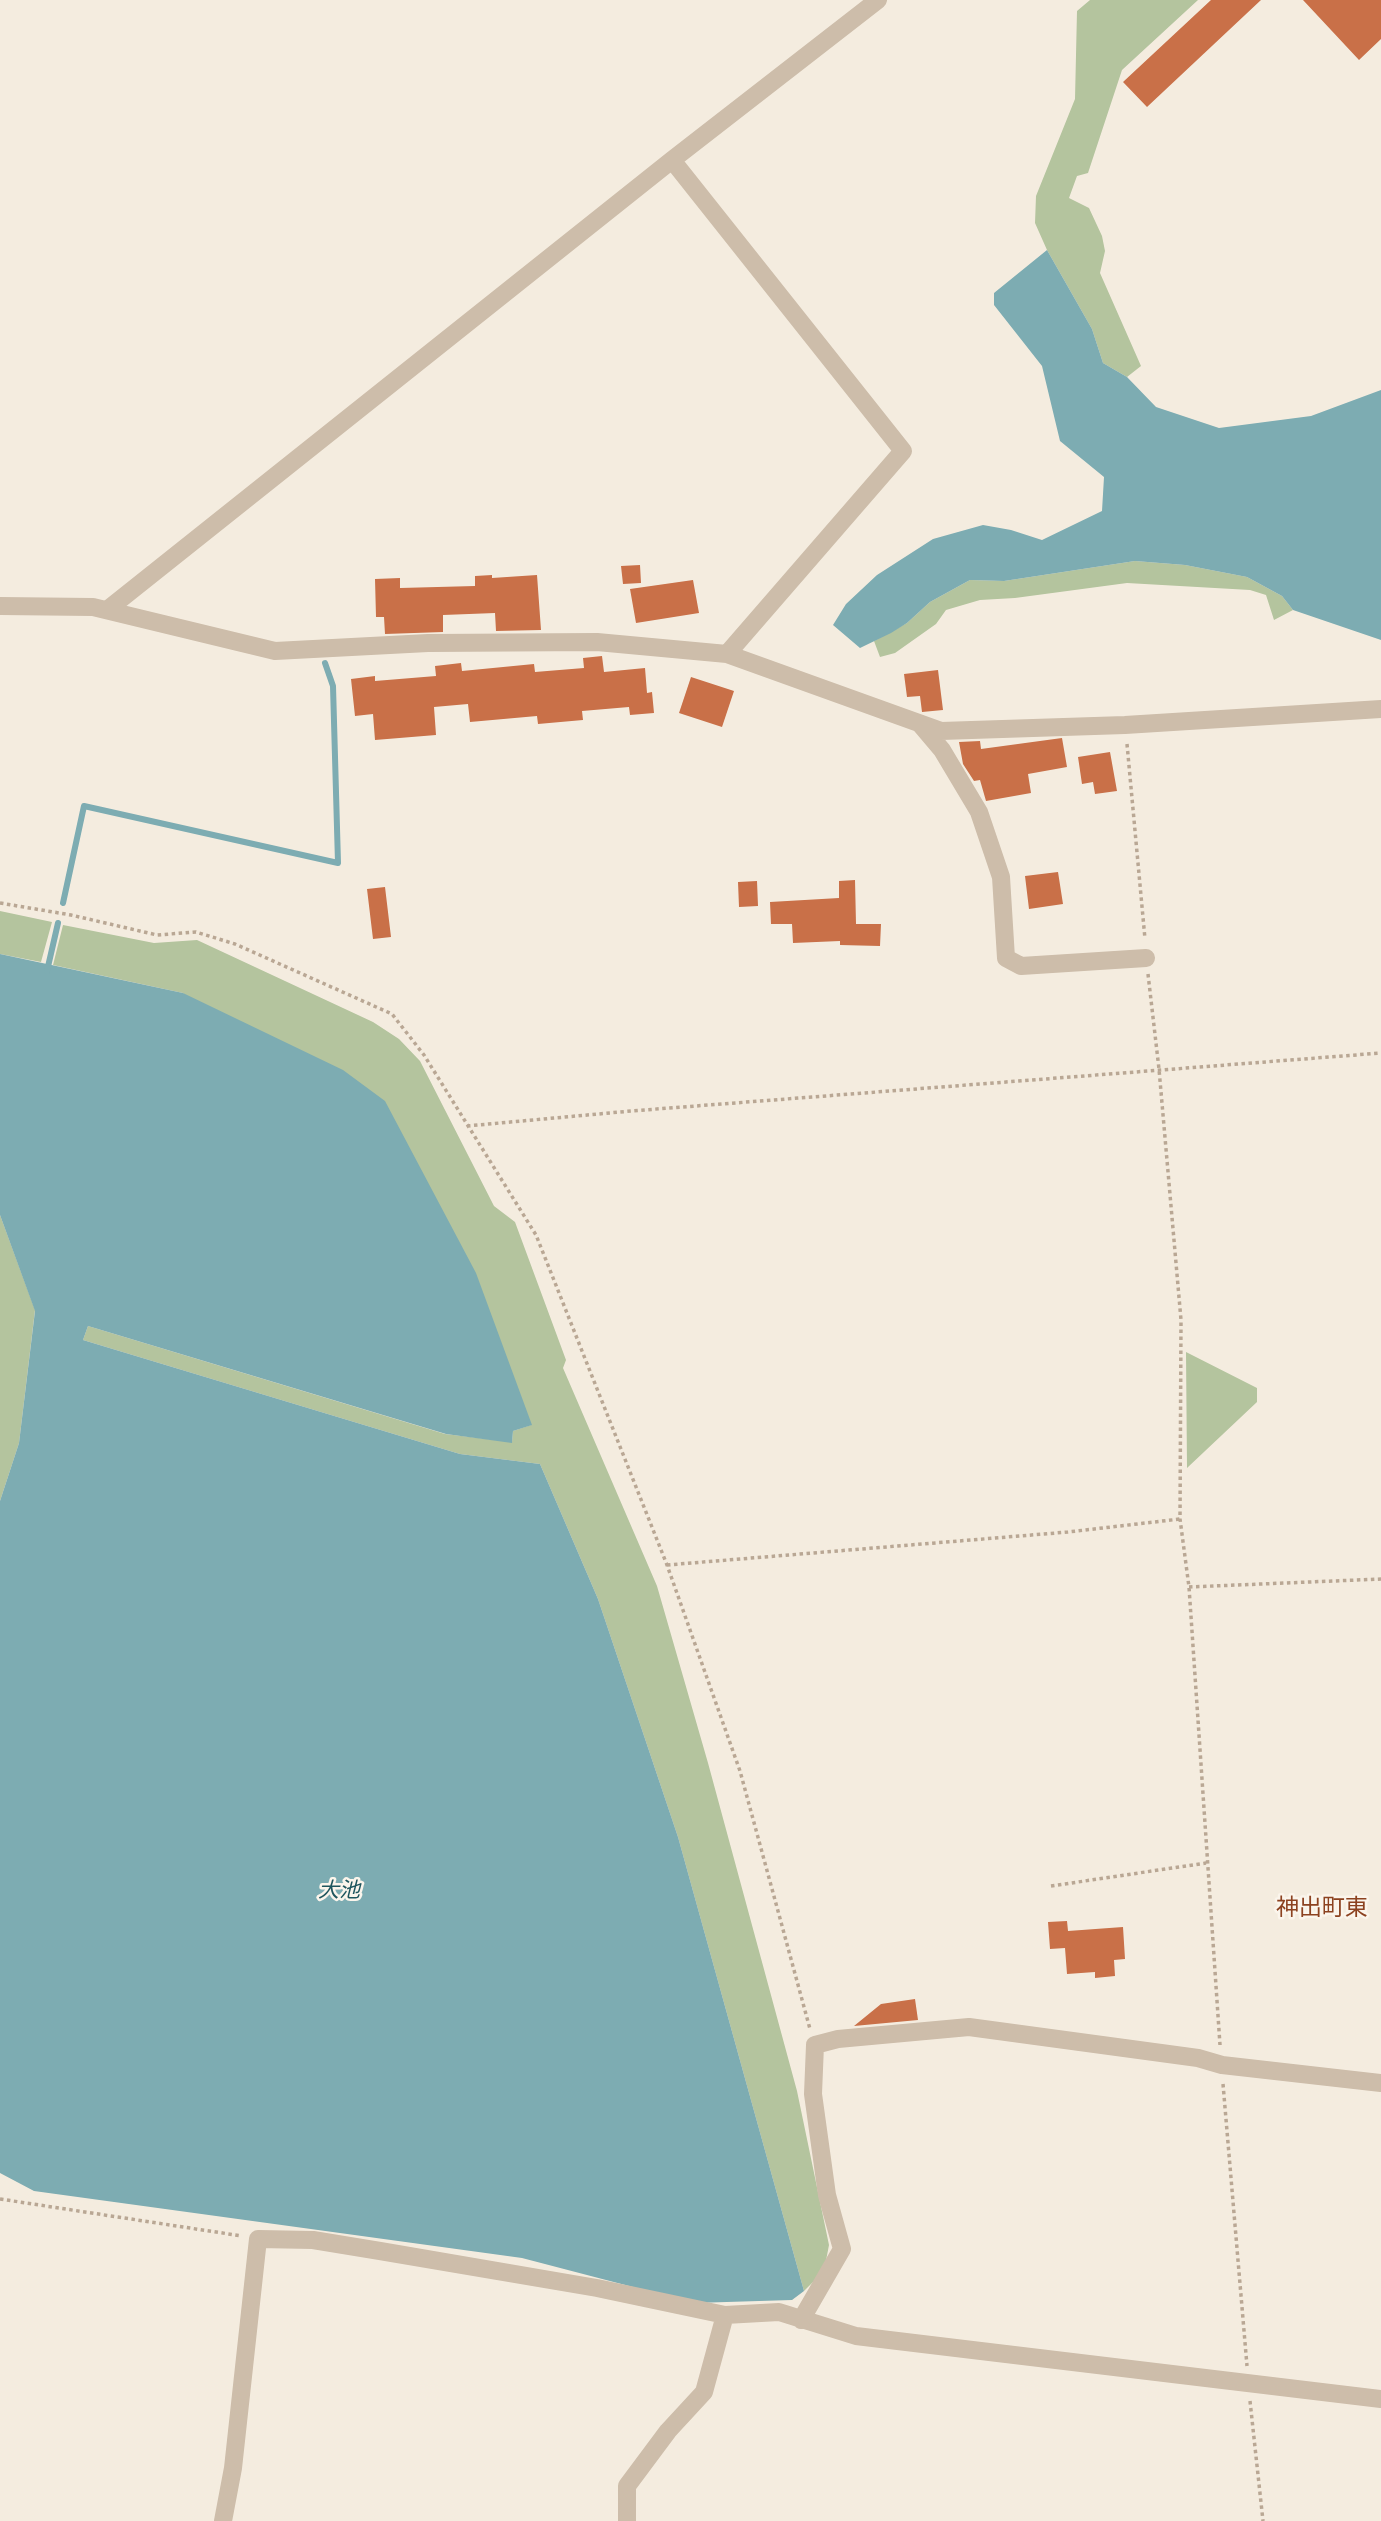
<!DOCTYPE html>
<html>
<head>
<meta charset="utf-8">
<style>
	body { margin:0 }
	canvas { display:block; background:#f4ecdf }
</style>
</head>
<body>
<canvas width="1381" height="2521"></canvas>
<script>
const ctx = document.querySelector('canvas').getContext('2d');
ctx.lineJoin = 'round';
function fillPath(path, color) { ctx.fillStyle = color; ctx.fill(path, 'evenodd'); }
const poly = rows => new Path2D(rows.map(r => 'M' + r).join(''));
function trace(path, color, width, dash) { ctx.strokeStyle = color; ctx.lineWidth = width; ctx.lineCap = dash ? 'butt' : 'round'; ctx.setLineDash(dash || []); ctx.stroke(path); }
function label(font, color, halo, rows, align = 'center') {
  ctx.font = font + ' Rubik,"Noto Sans JP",sans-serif'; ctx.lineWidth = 5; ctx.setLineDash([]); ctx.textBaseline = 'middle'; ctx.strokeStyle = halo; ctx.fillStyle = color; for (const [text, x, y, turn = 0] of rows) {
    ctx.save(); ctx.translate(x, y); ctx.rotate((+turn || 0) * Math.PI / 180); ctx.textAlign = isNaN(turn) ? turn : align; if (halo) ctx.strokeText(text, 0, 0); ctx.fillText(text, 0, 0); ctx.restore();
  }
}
const green = poly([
	[1090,0,1198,0,1122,70,1088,173,1077,176,1069,198,1089,208,1102,236,1105,251,1100,273,1141,366,1127,377,1103,363,1092,329,1047,250,1035,223,1036,196,1075,99,1077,11],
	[1135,561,1185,565,1247,577,1282,596,1293,610,1274,620,1266,595,1250,590,1127,583,1015,598,980,600,946,610,936,624,895,653,880,657,874,641,907,623,930,602,970,580,1004,581],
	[0,911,52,922,41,962,0,954],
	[63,925,154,943,197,940,373,1022,399,1039,420,1061,494,1206,515,1222,566,1360,563,1368,657,1586,708,1763,797,2091,829,2245,824,2271,804,2291,678,1837,598,1599,540,1464,460,1454,83,1340,88,1326,445,1434,512,1442,513,1431,531,1425,183,993,53,965],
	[0,1215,35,1310,19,1443,0,1501],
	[1186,1352,1257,1388,1257,1402,1187,1468]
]);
const water = poly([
	[1047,250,1092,329,1103,363,1127,377,1156,407,1219,428,1311,416,1381,390,1381,640,1293,610,1282,596,1247,577,1185,565,1135,561,1004,581,970,580,930,602,907,623,891,633,860,648,833,625,846,604,877,575,933,539,983,525,1011,530,1042,540,1102,511,1104,477,1060,441,1042,366,994,305,994,293],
	[0,954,183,993,343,1070,385,1101,476,1273,532,1425,513,1431,512,1443,446,1434,88,1326,83,1340,460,1454,540,1464,598,1599,678,1837,804,2291,792,2300,694,2303,522,2258,34,2191,0,2173,0,1501,19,1443,35,1311,0,1215]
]);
const stream = poly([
	[63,903,84,806,338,863,333,686,325,663],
	[47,971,58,923]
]);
const building = poly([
	[1211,0,1261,0,1147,107,1123,82],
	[1303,0,1381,0,1381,39,1359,60],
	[640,565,641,583,623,584,621,566],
	[492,575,492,578,537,575,541,630,496,631,495,613,443,615,443,632,385,634,384,617,376,617,375,579,400,578,400,588,475,586,475,576],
	[693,580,699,613,636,623,630,589],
	[602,656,604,672,645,668,647,693,652,692,654,713,630,715,629,707,582,711,583,720,538,724,537,716,470,722,468,704,434,707,436,735,375,740,373,714,355,716,351,679,375,676,375,681,436,676,435,666,461,663,462,671,534,664,535,672,584,668,583,658],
	[938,670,943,710,922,712,920,696,907,697,904,674],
	[691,677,734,691,722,727,679,713],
	[1062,738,1067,767,1028,774,1031,793,986,801,980,780,974,781,963,764,959,742,980,741,981,749],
	[1110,752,1117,791,1095,794,1093,782,1082,784,1078,757],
	[1058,872,1063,904,1029,909,1025,876],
	[855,880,856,924,881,924,880,946,840,945,840,941,793,943,792,924,771,924,770,902,839,898,839,881],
	[757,881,758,906,739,907,738,882],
	[385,887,391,937,373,939,367,889],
	[1067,1921,1068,1931,1123,1927,1125,1959,1114,1960,1115,1976,1095,1978,1095,1972,1067,1974,1065,1948,1050,1949,1048,1922],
	[915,1999,918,2020,854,2026,881,2004]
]);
const path = poly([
	[1127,744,1145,939],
	[0,903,71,915,157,935,196,932,235,944,392,1014,424,1055,536,1235,667,1565,740,1771,810,2029],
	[1148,974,1159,1069,1181,1320,1180,1519,1189,1587,1220,2045],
	[467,1126,631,1111,1381,1053],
	[667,1565,1068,1532,1180,1519],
	[1189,1587,1381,1579],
	[1051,1886,1206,1863],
	[1223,2084,1247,2366],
	[0,2199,242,2236],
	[1250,2401,1263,2521]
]);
const street = poly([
	[672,160,903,451,727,654],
	[0,606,93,607,275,651,428,643,597,642,727,654,941,731,1125,725,1381,709],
	[107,610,672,160,878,0],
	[920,724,942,750,979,812,1001,877,1006,958,1021,966,1146,958],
	[801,2320,842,2249,827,2195,813,2094,815,2045,838,2039,969,2027,1198,2058,1222,2065,1381,2083],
	[223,2521,233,2468,258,2239,313,2240,380,2251,597,2288,725,2315,779,2312,856,2336,1381,2399],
	[627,2521,627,2486,668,2431,704,2392,725,2315]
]);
const waterNames = [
	["大池",339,1891]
];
const quarterNames = [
	["神出町東",1322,1908]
];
fillPath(green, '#b4c49e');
fillPath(water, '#7dacb2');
trace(stream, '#7dacb2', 6);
fillPath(building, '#c97048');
trace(path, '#b9a794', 3.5, [3.5, 3.5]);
trace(street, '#cdbdaa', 18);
label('italic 21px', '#1e555d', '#fbf5ec', waterNames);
label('23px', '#8c4220', '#fbf5ec', quarterNames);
</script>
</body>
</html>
